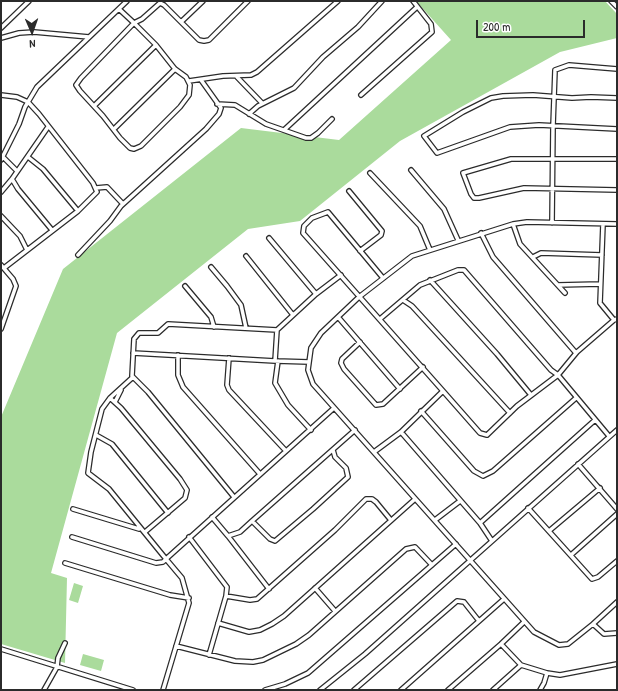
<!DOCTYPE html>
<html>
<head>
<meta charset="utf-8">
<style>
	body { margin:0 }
	#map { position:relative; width:618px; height:691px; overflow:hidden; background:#fff; font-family:"Patrick Hand",sans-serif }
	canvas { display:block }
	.frame { position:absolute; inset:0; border:2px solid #2b2b2b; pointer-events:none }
	.north { position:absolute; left:12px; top:12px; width:40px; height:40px; -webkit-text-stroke:3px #fff; paint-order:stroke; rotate:178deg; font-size:11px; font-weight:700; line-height:16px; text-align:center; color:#2b2b2b }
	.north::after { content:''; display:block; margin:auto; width:14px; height:18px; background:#2b2b2b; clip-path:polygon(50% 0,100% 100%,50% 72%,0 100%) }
	.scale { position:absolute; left:476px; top:20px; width:109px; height:18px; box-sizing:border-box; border:2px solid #2b2b2b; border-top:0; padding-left:5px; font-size:12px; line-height:14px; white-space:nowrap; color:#2b2b2b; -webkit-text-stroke:3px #fff; paint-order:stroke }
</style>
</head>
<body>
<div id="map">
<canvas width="618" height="691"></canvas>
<div class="frame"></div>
<div class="north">N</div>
<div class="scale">200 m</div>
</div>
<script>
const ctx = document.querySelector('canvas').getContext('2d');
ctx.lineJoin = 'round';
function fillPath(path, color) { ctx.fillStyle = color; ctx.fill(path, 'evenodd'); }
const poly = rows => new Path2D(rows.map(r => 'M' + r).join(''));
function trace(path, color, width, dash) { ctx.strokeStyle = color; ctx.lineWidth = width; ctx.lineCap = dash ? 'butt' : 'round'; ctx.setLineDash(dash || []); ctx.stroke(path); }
const green = poly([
	[416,1,605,1,617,14,617,38,560,52,400,141,300,221,248,229,117,333,51,573,67,578,65,663,1,644,1,417,63,269,241,128,339,140,451,40],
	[74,583,83,586,78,603,69,600],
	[83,654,104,660,101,671,80,665]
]);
const street = poly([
	[611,1,617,7],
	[119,9,134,23,156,45,175,69,186,77,190,85,189,95,180,107,141,146,134,149,130,148,120,138,103,116,80,91,76,85,81,78,134,23,142,19,160,3,164,5,199,40,204,41,209,40,248,1],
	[181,22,203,1],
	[1,28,29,1],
	[1,38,19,33,34,32,89,37],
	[237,77,262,103],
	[189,81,223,76,251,75,257,72,338,1],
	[1,95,17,97,28,102,39,114,93,183,97,192,78,211,4,268],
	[361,95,432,32,431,24,413,1],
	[617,98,591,97,572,98,533,95,503,96,491,98,463,112,424,136,437,153,510,127,539,125,617,129],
	[217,104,235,105,266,124,306,138,311,138,318,133,332,119],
	[94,106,156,45],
	[249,114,258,106,294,88,323,57,358,27,382,1],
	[114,129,175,69],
	[284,130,417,7],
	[3,157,17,171],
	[28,157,43,169,78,211],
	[617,159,511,159,463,173,471,194,474,198,479,198,524,188,617,190],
	[1,160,19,124,25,107,37,87,127,1],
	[411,170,444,209,458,240],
	[370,173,420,226,430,250],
	[12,179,18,189,52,230],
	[96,188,107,187,123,204],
	[349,191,382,231,381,235,360,251],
	[1,192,12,179,48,127],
	[1,216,20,236,27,250],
	[552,223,553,126,555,70,569,65,617,69],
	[513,224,520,244,565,293],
	[603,224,600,303,614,320,617,319],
	[617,224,527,222,513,224,412,256,359,297,321,333,311,348,308,370,313,384,534,632,559,645,568,644,593,624,617,602],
	[481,233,493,257,576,353],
	[269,238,316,294],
	[78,255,110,221,121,206,206,129,219,114,221,108,201,80],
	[246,256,293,315],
	[533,257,541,253,602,255],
	[1,265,13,279,16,286,1,329],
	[211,267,227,286,241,305,246,328],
	[430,280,497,354,531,395],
	[558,285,600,284],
	[185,286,211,317,214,327],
	[403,300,412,306,510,413],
	[338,317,400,389],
	[380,319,420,285,458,270,464,270,551,370,558,375,609,436],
	[360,342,342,359,341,363,344,369,376,405,383,404,423,367],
	[133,353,275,361,277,330],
	[178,355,178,375,183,387,260,474],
	[229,358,227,385,229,390,286,451],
	[276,361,309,362],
	[278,361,275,383,288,405,311,430],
	[443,391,480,433,487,435,517,406,558,375,577,352,614,320],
	[110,398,121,408,180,479,187,490,185,498,145,532],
	[115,402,121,390],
	[421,411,474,471,483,476,493,471,576,398],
	[401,432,480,523,492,541],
	[96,435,112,444,168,513],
	[374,452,401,432,443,391,303,233,304,226,312,218,328,212,383,278],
	[578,464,617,509],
	[234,497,148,392,132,376,134,339,139,333,158,333,168,324,277,330,316,294,341,275],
	[528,508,592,579,598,577,617,561],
	[73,509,139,529],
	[212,517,228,536,240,532,252,521,270,539,275,541,313,509,348,477,346,468,335,457,333,450],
	[435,520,460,501],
	[252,521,355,430],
	[480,523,595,420],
	[549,531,600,488],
	[228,536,269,589],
	[72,537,156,563,163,562,166,559,109,489,88,473,91,452,102,409,110,398,133,377],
	[189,537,227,587,226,596,209,655],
	[571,555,617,514],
	[65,563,170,595,189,598],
	[315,588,335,611],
	[226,596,250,600,257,599,335,530,366,499,372,499,376,502,390,519],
	[218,623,249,632,260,630,272,624,284,616,414,500],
	[593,624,604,634,617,633],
	[501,644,521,665,547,673,544,683,540,690],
	[176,646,235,661,253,662,263,660,296,644,309,635,406,549,415,547,432,565],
	[1,649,133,690],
	[547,673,560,675,617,664],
	[44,690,57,667,58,658,65,643],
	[163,690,189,603,182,578,166,559,334,408],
	[265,690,285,684,308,673,456,544],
	[320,690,365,654,617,430],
	[354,690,457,601,464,602,479,621],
	[401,690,504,599],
	[448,690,501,644,524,622],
	[493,690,521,665]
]);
fillPath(green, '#aadb9c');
trace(street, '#2b2b2b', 6);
trace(street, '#fff', 3.5);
</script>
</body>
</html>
